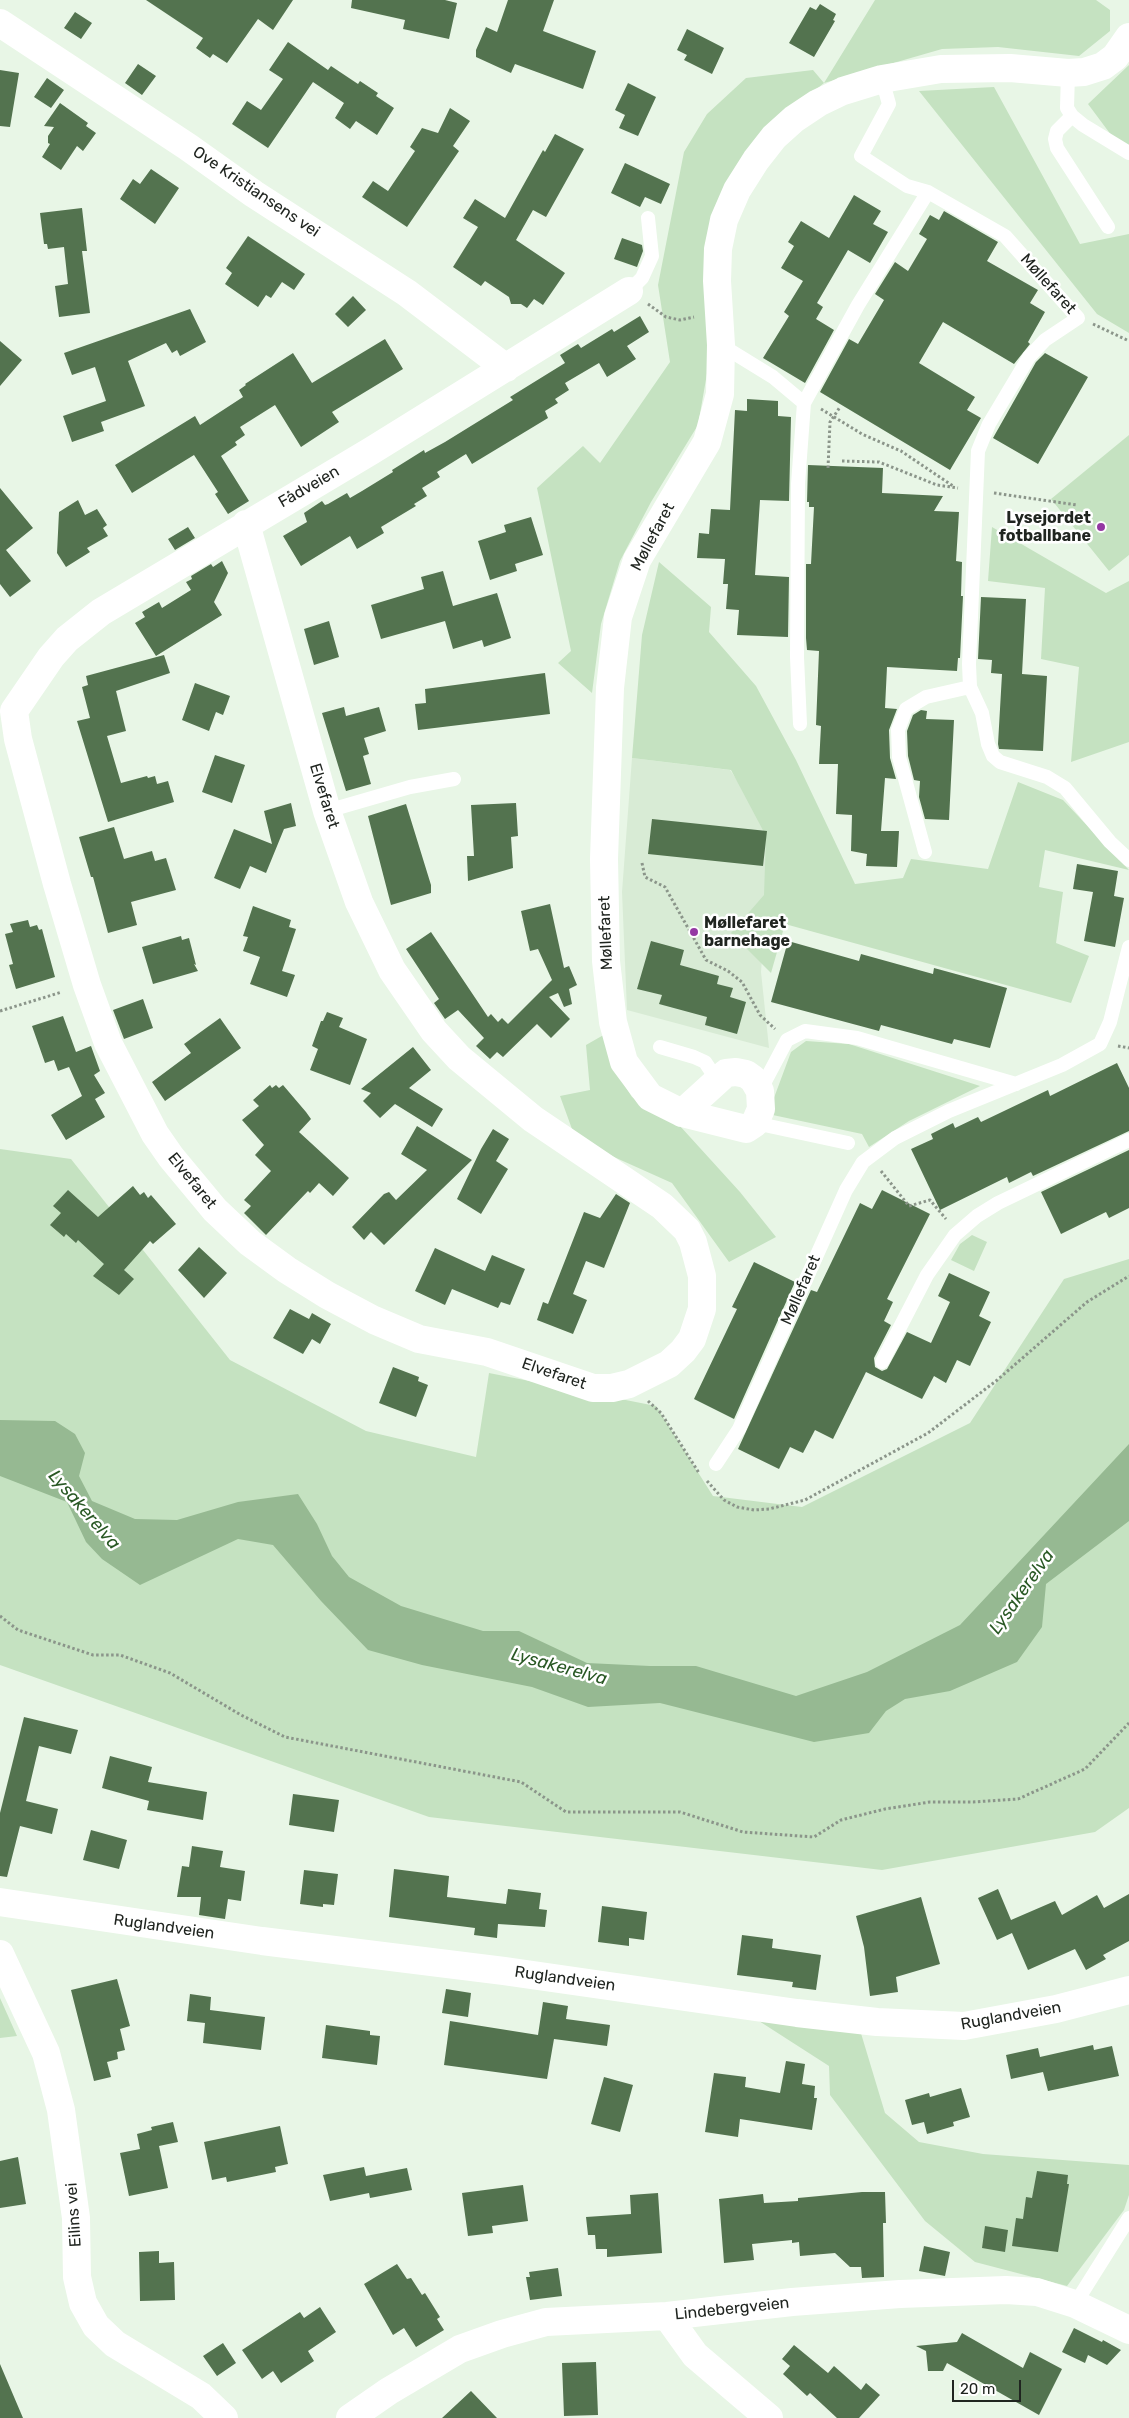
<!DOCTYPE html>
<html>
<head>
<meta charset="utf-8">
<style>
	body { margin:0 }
	#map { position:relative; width:1129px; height:2418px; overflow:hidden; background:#e8f6e6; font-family:Rubik,sans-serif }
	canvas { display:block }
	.scale { position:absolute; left:952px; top:2380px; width:69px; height:22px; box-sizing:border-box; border:2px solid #202520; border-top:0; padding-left:6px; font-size:15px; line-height:18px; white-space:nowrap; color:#202520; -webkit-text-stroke:4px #fff; paint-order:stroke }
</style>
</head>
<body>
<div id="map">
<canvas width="1129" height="2418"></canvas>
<div class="scale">20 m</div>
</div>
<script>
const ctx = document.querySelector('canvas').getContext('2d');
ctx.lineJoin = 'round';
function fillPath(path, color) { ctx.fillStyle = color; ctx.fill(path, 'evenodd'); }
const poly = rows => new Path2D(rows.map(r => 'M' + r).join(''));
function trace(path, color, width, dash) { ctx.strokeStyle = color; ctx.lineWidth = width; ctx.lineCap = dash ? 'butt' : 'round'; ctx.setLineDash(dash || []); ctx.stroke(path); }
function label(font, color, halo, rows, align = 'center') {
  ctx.font = font + ' Rubik,sans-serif'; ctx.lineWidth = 5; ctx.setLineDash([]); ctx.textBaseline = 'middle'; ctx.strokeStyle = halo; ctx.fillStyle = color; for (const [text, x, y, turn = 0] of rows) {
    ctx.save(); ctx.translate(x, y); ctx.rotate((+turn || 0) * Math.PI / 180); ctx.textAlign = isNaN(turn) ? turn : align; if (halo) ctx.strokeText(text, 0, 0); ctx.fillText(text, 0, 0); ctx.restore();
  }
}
const built = poly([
	[632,758,730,770,772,830,761,972,769,1048,627,1010,622,892]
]);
const green = poly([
	[875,0,1096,0,1110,10,1110,31,1079,56,998,47,942,49,824,83,765,131,724,188,708,368,698,425,651,502,620,561,601,624,592,693,558,663,571,651,537,488,583,446,600,463,670,362,658,285,684,152,707,114,746,78,813,70,824,83],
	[1129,65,1129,159,1088,104],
	[994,87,1080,244,1129,234,1129,333,1097,314,919,91],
	[1129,435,1129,555,1109,571,1051,499],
	[992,527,1106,593,1129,581,1129,742,1071,762,1079,667,1041,659,1045,588,988,581],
	[659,562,711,607,709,632,756,686,796,760,855,884,903,878,911,859,988,869,1018,782,1063,800,1129,870,1045,850,1039,887,1063,892,1056,943,1089,956,1071,1003,785,924,771,973,731,933,764,895,766,836,731,770,632,758,642,635],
	[607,1033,613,1067,632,1097,680,1126,740,1192,776,1237,729,1262,672,1183,576,1140,560,1096,590,1090,586,1045],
	[806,1041,849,1044,980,1086,909,1121,869,1147,862,1134,768,1114,791,1052],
	[0,1149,71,1159,230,1360,366,1431,476,1457,489,1373,656,1406,713,1496,802,1507,970,1423,1064,1279,1129,1259,1129,1808,1095,1832,882,1870,429,1817,0,1665],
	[972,1235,987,1242,974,1271,951,1260,960,1244],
	[0,1998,17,2036,0,2038],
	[745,2012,860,2030,885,2113,919,2142,983,2154,1129,2165,1129,2195,1124,2210,1067,2286,975,2262,925,2221,830,2095,829,2066]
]);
const water = poly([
	[0,1420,55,1421,75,1434,85,1453,79,1476,92,1501,135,1519,177,1520,238,1502,298,1494,317,1524,332,1556,349,1577,401,1606,483,1631,519,1631,587,1663,650,1666,696,1666,796,1696,867,1672,960,1625,1129,1444,1129,1521,1046,1584,1042,1627,1017,1662,950,1691,905,1699,886,1711,869,1733,814,1742,660,1703,588,1707,532,1687,422,1665,368,1650,321,1601,273,1545,238,1539,140,1585,102,1559,86,1542,67,1502,0,1476]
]);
const building = poly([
	[146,0,293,0,273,30,258,19,227,63,213,54,210,58,196,48,203,38],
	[352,0,445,0,457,3,449,39,403,29,405,20,351,8],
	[508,0,554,0,543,31,596,51,583,89,515,64,511,73,476,57,476,50,486,27,497,32],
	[820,4,836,14,833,20,835,21,814,57,789,43,810,7,816,10],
	[75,12,92,23,81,39,64,28],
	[687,29,724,48,712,74,684,60,687,55,677,50],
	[288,42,328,70,331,66,358,84,360,81,378,93,376,96,394,108,377,135,356,121,350,129,335,118,344,103,313,82,268,148,232,124,247,101,261,110,283,79,269,70],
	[138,64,156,76,142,95,125,83],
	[0,70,19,73,10,127,0,126],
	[47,78,64,90,51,108,34,97],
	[628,83,656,97,638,136,619,128,625,115,615,110],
	[60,103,88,123,86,126,96,133,83,151,77,146,61,170,42,157,50,144,48,143,48,136,54,127,44,126],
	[450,108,470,121,453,146,459,151,407,227,362,197,373,181,388,191,415,151,410,147,422,128,438,133],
	[555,134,584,149,546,217,533,210,516,240,565,273,543,305,534,299,527,308,521,304,511,304,509,297,485,281,481,286,453,267,478,227,463,218,475,199,505,218,543,150,545,152],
	[625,163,670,184,661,204,645,197,640,207,611,193],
	[151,169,179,188,155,224,120,199,133,179,140,184],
	[854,195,881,211,873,224,888,232,870,263,848,250,817,303,823,307,816,319,834,330,805,383,763,358,789,316,784,312,803,281,781,268,794,246,788,242,801,221,829,238],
	[82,208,87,251,82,251,90,313,59,317,55,286,68,284,64,247,48,249,47,244,44,244,40,213],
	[944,211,998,242,987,261,1038,290,1030,303,1045,312,1028,342,1030,344,1014,364,943,322,919,363,975,397,967,410,981,418,950,470,820,392,849,339,858,344,884,300,875,294,895,262,908,271,927,239,919,234,930,215,939,220],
	[248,236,305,274,294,290,282,282,271,298,266,295,258,307,225,284,232,273,226,268],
	[622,238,642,245,643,251,637,267,614,259],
	[353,296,366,310,348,327,335,314],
	[190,309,206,342,180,356,177,350,172,353,166,343,128,361,145,406,101,422,104,431,72,442,63,416,106,401,95,367,72,375,64,353],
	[640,316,649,332,627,346,636,359,607,377,599,363,565,383,569,390,555,399,558,403,545,411,548,418,472,464,466,454,437,472,440,477,422,488,427,496,414,504,416,506,381,527,384,533,357,549,350,536,301,566,283,536,307,522,304,513,322,501,325,505,328,504,347,493,350,498,362,491,393,472,392,470,424,450,425,453,445,442,513,400,510,397,565,363,560,355,578,344,581,348,612,329,614,332],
	[385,339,403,369,332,412,339,422,301,447,275,405,240,427,245,435,235,442,237,445,221,456,249,501,228,514,215,494,218,492,194,455,132,493,115,465,195,416,200,425,243,397,239,390,246,385,245,384,293,353,312,383],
	[0,341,22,360,0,386],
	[1045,353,1088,377,1038,464,993,438,1036,362],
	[747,399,778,401,778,416,791,417,789,501,760,500,755,575,789,577,788,637,737,635,739,610,726,609,728,584,723,584,725,559,697,558,699,533,709,534,711,509,730,510,735,410,747,411],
	[808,465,883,468,882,493,943,496,934,511,959,512,956,561,962,562,961,596,963,596,960,658,958,658,957,671,887,667,885,708,897,709,889,730,890,758,896,779,885,778,881,831,899,831,897,867,866,866,867,854,851,851,852,815,836,814,838,764,819,764,821,726,816,725,819,651,807,650,806,638,806,564,811,564,814,507,809,507,809,502,807,502],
	[0,488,33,528,6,550,31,581,10,597,0,584],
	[78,500,85,515,97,509,107,525,103,528,108,536,87,548,90,552,66,567,57,553,59,512],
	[531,517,543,555,515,564,517,571,490,580,478,541,506,532,504,525],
	[188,527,195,538,175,550,168,539],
	[222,561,228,573,214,602,222,615,156,656,135,623,145,617,142,612,159,602,162,608,191,590,186,582,192,579,191,576,211,564,213,567],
	[443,571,453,606,497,593,511,638,484,647,482,640,453,649,445,621,381,639,371,605,424,589,421,577],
	[981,597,1026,599,1022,674,1047,676,1043,751,999,749,998,744,1002,674,991,673,992,660,978,659],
	[329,621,339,657,314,665,304,629],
	[164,655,170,673,116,691,126,731,107,736,121,783,147,776,148,778,155,776,157,784,168,781,174,802,108,822,77,721,90,718,82,687,88,685,86,676],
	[545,673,550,714,418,730,415,704,426,703,425,689],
	[195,683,230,696,223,715,216,712,209,731,182,720],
	[344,707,346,716,379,707,386,731,364,738,369,754,363,756,371,784,346,791,322,713],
	[921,710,927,711,926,719,954,720,949,820,925,819,919,797,920,781,914,780,908,756,907,731,913,715],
	[215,755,245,765,232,803,202,792],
	[291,803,296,826,284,829,266,873,250,866,240,889,214,878,234,829,272,844,264,811],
	[516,803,518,836,511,837,513,868,468,881,467,856,474,856,471,805],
	[406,804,431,885,431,893,391,905,368,816],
	[652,819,767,831,763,866,648,854],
	[114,827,124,859,152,851,155,861,166,858,176,890,131,902,137,925,108,933,93,877,91,877,79,837],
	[1077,864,1118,871,1114,896,1124,898,1115,947,1084,941,1093,892,1073,889],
	[550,904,564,968,569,966,577,985,569,989,572,1004,564,1007,558,993,549,997,570,1019,551,1038,537,1024,503,1057,497,1052,490,1059,476,1046,484,1038,458,1010,445,1019,434,1003,439,999,406,949,431,932,488,1017,491,1014,498,1022,502,1018,508,1024,552,980,538,949,530,951,521,911],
	[253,906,291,920,289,927,296,929,282,971,295,975,287,997,250,984,260,957,243,951,248,937,243,936],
	[28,920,30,927,37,925,39,930,42,929,55,977,16,989,9,965,13,964,5,934,13,932,10,924],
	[181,936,182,940,189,938,196,965,194,964,198,971,153,984,142,947],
	[651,941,684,950,680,965,719,976,717,984,733,988,730,997,746,1002,737,1034,705,1025,707,1017,659,1004,662,995,637,989],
	[788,941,859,961,861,954,933,974,934,968,1007,988,990,1048,954,1039,952,1044,881,1025,879,1031,771,1002],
	[143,999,153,1028,124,1039,113,1010],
	[327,1012,343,1018,339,1027,367,1039,350,1085,310,1070,318,1049,312,1046,321,1021,323,1021],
	[63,1016,76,1052,91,1046,100,1071,94,1075,105,1093,95,1099,105,1117,66,1140,51,1115,82,1096,69,1067,58,1071,54,1060,45,1063,32,1026],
	[220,1018,241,1048,165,1101,152,1082,191,1053,184,1044],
	[413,1047,431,1070,409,1088,443,1109,432,1127,395,1104,380,1118,363,1101,371,1093,361,1089],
	[1117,1063,1129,1088,1129,1131,1033,1176,1031,1172,1009,1183,1007,1177,940,1210,911,1149,933,1139,931,1134,953,1123,955,1128,978,1117,981,1122,1048,1090,1050,1096],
	[270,1085,272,1088,276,1085,279,1088,283,1085,306,1112,311,1119,299,1132,349,1178,333,1196,319,1183,310,1193,308,1191,266,1235,244,1213,251,1206,244,1200,271,1171,255,1155,264,1145,242,1120,259,1106,253,1100],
	[417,1126,472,1160,384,1245,371,1232,364,1240,352,1227,384,1194,389,1192,396,1200,427,1170,401,1154],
	[493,1129,509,1139,496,1161,508,1169,481,1214,457,1199,481,1149],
	[1129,1150,1129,1208,1109,1218,1106,1212,1061,1234,1041,1192],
	[133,1186,140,1195,144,1192,148,1198,151,1195,176,1224,153,1244,150,1241,124,1270,134,1279,119,1295,93,1276,104,1264,78,1240,76,1243,66,1234,64,1237,50,1225,61,1213,53,1206,68,1190,98,1217],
	[882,1190,930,1214,887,1299,893,1302,884,1321,891,1325,874,1358,875,1367,882,1371,887,1369,907,1332,931,1343,950,1302,938,1296,949,1273,990,1292,979,1316,991,1322,970,1366,957,1360,946,1383,934,1376,922,1399,866,1372,833,1439,815,1430,803,1453,790,1447,779,1469,738,1449,811,1290,817,1292,860,1203,872,1209],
	[616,1194,630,1203,604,1268,586,1261,573,1294,587,1300,573,1334,537,1320,543,1302,548,1304,584,1212,600,1218],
	[199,1247,227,1273,204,1298,178,1270],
	[435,1248,485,1271,492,1255,525,1269,510,1305,501,1302,498,1308,452,1289,445,1305,415,1291],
	[754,1262,795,1282,734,1419,694,1399,737,1309,732,1307],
	[290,1309,309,1319,312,1313,331,1324,320,1344,312,1339,303,1354,273,1338],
	[393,1367,419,1377,418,1381,428,1385,416,1417,379,1403],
	[24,1717,78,1730,71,1754,39,1746,26,1801,58,1809,52,1834,20,1826,7,1877,0,1876,0,1813],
	[110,1756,152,1767,148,1782,207,1792,203,1820,147,1810,149,1801,102,1788],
	[293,1794,339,1800,334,1832,289,1825],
	[91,1830,127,1840,119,1869,83,1860],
	[192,1846,223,1851,220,1867,245,1871,241,1901,228,1899,225,1919,199,1915,201,1897,177,1897,182,1866,189,1867],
	[394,1869,449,1876,447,1897,506,1904,508,1889,541,1893,539,1909,547,1910,545,1927,498,1924,497,1938,474,1935,475,1928,389,1917],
	[304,1870,338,1874,334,1905,323,1904,323,1907,300,1904],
	[998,1889,1011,1920,1055,1901,1062,1915,1097,1895,1104,1908,1129,1894,1129,1941,1103,1955,1106,1959,1086,1970,1075,1949,1028,1970,1012,1933,997,1940,978,1898],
	[921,1897,940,1964,896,1977,898,1992,870,1996,864,1947,856,1916],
	[602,1906,647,1912,644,1940,629,1938,629,1946,598,1942],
	[742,1935,773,1939,772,1948,821,1955,816,1990,792,1987,793,1982,737,1975],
	[117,1979,130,2026,120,2029,125,2050,117,2052,118,2059,107,2062,111,2077,94,2081,71,1990],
	[446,1989,471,1993,468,2017,442,2013],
	[190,1994,211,1997,210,2010,265,2017,261,2050,203,2043,205,2023,187,2021],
	[543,2002,568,2006,566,2019,610,2025,607,2046,554,2039,547,2079,444,2065,450,2021,538,2035],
	[326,2025,370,2031,370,2035,380,2036,377,2065,322,2058],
	[1093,2045,1094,2050,1112,2046,1119,2076,1048,2091,1043,2072,1011,2079,1006,2055,1038,2048,1040,2057],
	[786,2061,805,2064,802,2084,815,2086,814,2098,817,2098,812,2130,740,2119,738,2137,705,2132,714,2073,746,2077,745,2087,780,2093],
	[604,2077,633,2085,620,2132,591,2124],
	[961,2088,970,2117,953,2122,954,2126,927,2134,924,2122,912,2125,905,2100,929,2093,930,2097],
	[173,2122,178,2142,159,2146,168,2188,129,2196,120,2153,140,2149,137,2134,152,2130,151,2127],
	[280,2126,288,2164,275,2167,276,2172,227,2182,226,2177,212,2180,204,2142],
	[18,2157,26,2204,0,2208,0,2161],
	[364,2167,366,2176,407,2168,412,2190,370,2198,369,2193,330,2201,323,2175],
	[1037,2171,1068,2175,1067,2184,1069,2184,1058,2252,1012,2246,1016,2218,1023,2219,1026,2197,1032,2198],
	[523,2185,528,2221,492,2226,493,2233,468,2236,462,2193],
	[862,2192,885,2192,886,2223,883,2223,884,2277,862,2278,861,2267,850,2267,835,2253,800,2256,799,2242,792,2243,792,2240,752,2244,754,2260,724,2263,719,2199,763,2194,764,2203,798,2201,798,2198],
	[658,2193,662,2253,607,2257,607,2249,596,2249,595,2235,588,2235,586,2217,631,2214,630,2195],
	[985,2226,1008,2230,1005,2252,982,2248],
	[924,2246,950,2252,945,2276,919,2271],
	[159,2251,159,2263,174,2262,175,2300,140,2301,139,2252],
	[397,2264,407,2279,411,2278,422,2295,425,2293,440,2317,437,2319,444,2330,416,2347,404,2328,393,2335,364,2284],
	[558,2268,562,2296,530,2300,526,2277,530,2277,529,2272],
	[320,2307,336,2332,308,2351,314,2361,281,2383,273,2371,262,2379,242,2350,300,2312,304,2318],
	[1074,2328,1102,2342,1103,2340,1121,2350,1107,2365,1088,2355,1085,2363,1062,2352],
	[962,2333,1023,2368,1030,2352,1062,2369,1039,2415,947,2363,943,2371,928,2371,926,2351,916,2346,957,2342],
	[223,2343,236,2363,217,2376,203,2356],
	[794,2345,828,2373,834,2366,861,2390,866,2383,880,2395,859,2418,837,2418,810,2393,807,2396,783,2374,790,2366,782,2359],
	[596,2362,598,2415,564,2416,562,2363],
	[0,2364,23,2418,0,2418],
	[471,2391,497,2418,442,2418]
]);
const path = poly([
	[648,304,666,317,680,320,694,317],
	[1093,324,1129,341],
	[821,409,862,434,901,451,953,486],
	[842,461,879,462,937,485,958,488],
	[828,468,830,422,840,407],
	[994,493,1077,505],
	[642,863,645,877,665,887,706,960,728,971,742,982,760,1015,775,1029],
	[0,1011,62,992],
	[1118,1046,1129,1048],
	[881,1171,909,1206,930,1200,946,1219],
	[648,1401,661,1413,699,1473],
	[707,1481,724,1500,737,1507,754,1510,769,1509,805,1500,928,1433,996,1381,1087,1302,1129,1276],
	[0,1616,18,1630,93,1655,120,1655,170,1673,241,1715,285,1737,521,1782,566,1812,680,1812,743,1832,814,1837,841,1820,885,1809,930,1802,973,1802,1018,1799,1085,1769,1129,1723]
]);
const lane = poly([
	[1068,73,1067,108,1072,116,1083,125,1129,153],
	[882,79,889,104,861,156,907,186,928,192,1005,236,1078,318,1045,340,1029,357,989,424,978,451,969,664,970,687,982,713,988,744,993,756,1000,762,1047,777,1065,788,1110,842,1129,860],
	[1072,116,1057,131,1055,139,1057,148,1108,227],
	[629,291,642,278,652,256,648,218],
	[721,345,773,377,804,403],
	[800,724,797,657,798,484,804,403,858,305,928,192],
	[327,811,410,787,454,779],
	[925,852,899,757,898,730,906,709,926,697,970,687],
	[660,1047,694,1057,705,1062,717,1080],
	[760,1091,787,1040,805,1031,857,1038,1016,1084],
	[755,1123,848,1143],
	[882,1362,927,1275,955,1235,977,1216,998,1203,1129,1140],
	[716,1464,739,1429,846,1190,863,1162,895,1138,949,1111,1062,1065,1100,1044,1110,1022,1129,947],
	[1075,2304,1129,2218]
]);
const street = poly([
	[0,23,188,147,254,194,407,293,506,368],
	[14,711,18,739,57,884,87,985,108,1043,155,1134,171,1157,215,1210,250,1243,287,1270,327,1295,374,1320,419,1339,487,1352,593,1388,612,1388,629,1384,669,1364,683,1351,692,1339,702,1309,702,1276,693,1242,687,1230,662,1206,533,1119,459,1058,434,1031,392,970,359,902,327,811,246,524],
	[14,711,51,657,67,639,101,612,371,451,629,291],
	[682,1113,726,1073,736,1072,746,1074,753,1079,760,1091,761,1109,755,1123,746,1129,682,1113,650,1097,624,1062,613,1022,606,961,604,859,610,688,618,617,637,560,707,442,720,394,721,345,717,281,718,249,724,220,737,190,756,160,774,137,794,119,818,103,843,91,882,79,941,69,1010,68,1068,73,1084,72,1103,66,1115,57,1129,37],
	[0,1902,262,1941,504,1971,797,2013,877,2022,964,2026,1056,2009,1129,1990],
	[0,1954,46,2053,61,2110,76,2218,77,2277,83,2303,96,2326,115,2344,201,2396,224,2418],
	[667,2316,695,2355,769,2418],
	[350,2418,389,2391,460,2349,502,2334,546,2322,667,2316,792,2302,900,2294,1006,2290,1037,2292,1075,2304,1129,2330]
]);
const markers = [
	[1101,527,5,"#9438a3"],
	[694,932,5,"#9438a3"]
];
const streetNames = [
	["Ove Kristiansens vei",256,192,34],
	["Møllefaret",1048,284,48],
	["Fådveien",309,487,-30],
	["Møllefaret",653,537,-62],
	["Elvefaret",324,796,73],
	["Møllefaret",606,933,-92],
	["Elvefaret",192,1181,51],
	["Møllefaret",801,1290,-66],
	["Elvefaret",554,1374,19],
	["Ruglandveien",164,1927,8],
	["Ruglandveien",565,1979,8],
	["Ruglandveien",1011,2016,-10],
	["Eilins vei",74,2215,-94],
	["Lindebergveien",732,2309,-6]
];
const poiNames = [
	["Lysejordet",1091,518],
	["fotballbane",1091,536],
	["Møllefaret",704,923,"left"],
	["barnehage",704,941,"left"]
];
const waterNames = [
	["Lysakerelva",84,1510,49],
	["Lysakerelva",1022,1592,-55],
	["Lysakerelva",559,1667,15]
];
fillPath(built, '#d8ebd5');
fillPath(green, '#c5e2c1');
fillPath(water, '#96b992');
fillPath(building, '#53734f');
trace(path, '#8b958a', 3, [2.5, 2.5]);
trace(lane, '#fff', 14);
trace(street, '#fff', 28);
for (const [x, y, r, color] of markers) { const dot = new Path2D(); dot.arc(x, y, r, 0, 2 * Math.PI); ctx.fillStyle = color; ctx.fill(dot); trace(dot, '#fff', 2); }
label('16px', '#202520', '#fff', streetNames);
label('bold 16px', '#202520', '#fff', poiNames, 'right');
label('italic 18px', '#295824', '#fff', waterNames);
</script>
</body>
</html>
